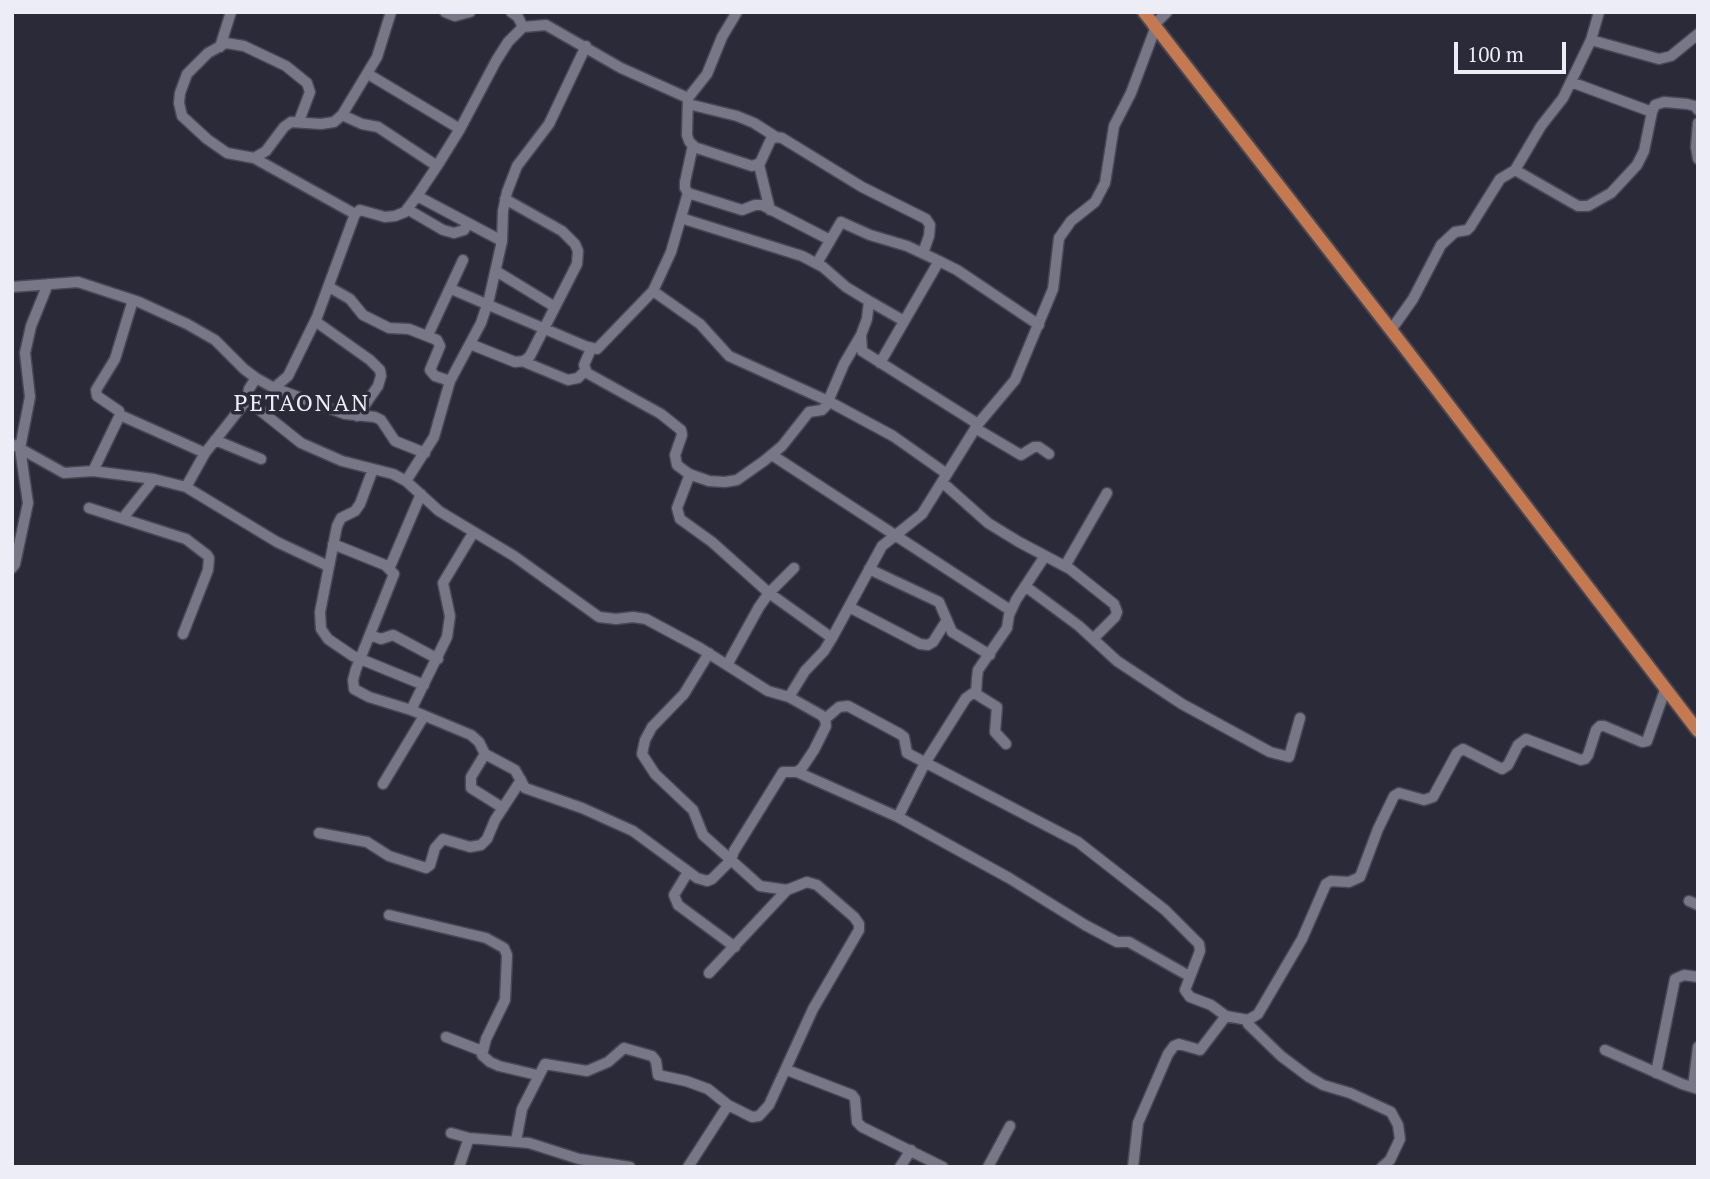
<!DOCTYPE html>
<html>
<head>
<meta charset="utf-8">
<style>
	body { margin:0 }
	#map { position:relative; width:1710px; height:1179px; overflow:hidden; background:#2b2a39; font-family:"PT Serif",serif }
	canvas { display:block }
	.frame { position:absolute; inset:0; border:14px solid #ededf7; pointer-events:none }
	.scale { position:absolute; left:1454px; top:42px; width:112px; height:32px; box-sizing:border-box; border:4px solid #ededf7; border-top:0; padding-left:9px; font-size:21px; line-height:24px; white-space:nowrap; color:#ededf7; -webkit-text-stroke:5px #2b2a39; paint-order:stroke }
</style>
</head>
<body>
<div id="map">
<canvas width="1710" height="1179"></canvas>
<div class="frame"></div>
<div class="scale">100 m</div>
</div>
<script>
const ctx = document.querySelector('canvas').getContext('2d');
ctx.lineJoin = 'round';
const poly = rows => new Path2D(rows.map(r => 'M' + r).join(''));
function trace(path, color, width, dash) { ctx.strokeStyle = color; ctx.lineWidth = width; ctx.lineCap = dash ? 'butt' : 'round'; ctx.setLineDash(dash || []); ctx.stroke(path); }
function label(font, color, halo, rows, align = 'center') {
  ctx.font = font + ' "PT Serif",serif'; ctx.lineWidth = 7; ctx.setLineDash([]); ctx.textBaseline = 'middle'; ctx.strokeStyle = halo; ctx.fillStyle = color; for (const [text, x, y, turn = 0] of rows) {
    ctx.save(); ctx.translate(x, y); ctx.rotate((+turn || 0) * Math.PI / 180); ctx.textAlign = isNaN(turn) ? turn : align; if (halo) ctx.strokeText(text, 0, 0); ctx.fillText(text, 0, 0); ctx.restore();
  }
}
const minor = poly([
	[445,12,455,16,470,12],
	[511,12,518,17,523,27],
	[737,12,722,37,707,74,688,98,687,135,689,141,694,147,752,166,760,163,771,139,776,137,782,138,862,187,926,219,930,225,929,236,923,253],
	[1153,26,1167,12],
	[1591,40,1599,12],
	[220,47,231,12],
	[368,74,460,129],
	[1571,82,1652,112],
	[688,104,737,116,754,123,776,137],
	[342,115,362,124,378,127,437,166,417,196,502,241],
	[299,121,310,92,307,83,286,66,244,46,226,43,208,53,187,74,180,93,179,103,182,116,207,139,227,153,254,158,266,151,284,127,291,122,321,124,334,122,342,115,377,57,391,12],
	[1698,123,1696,147,1698,159],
	[254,158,355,214],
	[759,165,770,210],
	[437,166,460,129,496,61,508,42,523,27,546,25,621,68,688,98],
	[1515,170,1578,206,1588,206,1611,193,1637,165,1644,151,1652,112,1655,105,1664,102,1687,104,1695,106,1698,110],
	[688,193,685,188,685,182,693,145],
	[407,209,443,230,454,233,464,230,468,223],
	[681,218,802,256,823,267,846,287,869,301,867,319,861,335,862,351,978,424],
	[817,263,841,222,870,235,907,246,939,261],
	[496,271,555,307],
	[12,287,78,282,139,302,187,324,215,340,244,369,256,378,249,389,247,400,301,443,342,461,393,474,406,481,439,511,514,556,599,617,616,619,633,617,646,619,700,648,768,691,789,697,805,671,824,651,832,638,882,546,922,514,978,424,1015,380,1053,289,1059,238,1071,221,1095,202,1105,183,1114,126,1131,93,1155,29],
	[329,287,350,299,363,315,389,328,409,329,437,340,440,346,430,370,435,376,450,381],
	[451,289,585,346,597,349,653,291,671,252,688,193,742,210,755,205,762,205,830,240],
	[653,291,700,324,729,356,828,401,893,436,947,474],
	[869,301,904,321],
	[315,321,370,360,380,370,381,376,378,386,357,416],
	[1391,330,1413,299,1441,245,1455,232,1467,230,1470,227,1500,179,1515,170,1541,126,1563,98,1591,40,1659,59,1671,56,1698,34],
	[428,335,463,260],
	[470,344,515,362,524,361,530,356,577,264,578,251,575,244,562,231,505,199],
	[591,349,584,365,587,373,661,414,681,430,682,435,675,455,677,465,689,474,709,481,725,482,737,480,764,461,782,446,809,412,822,410,826,406,844,364,861,335],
	[522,361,568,380,578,378,585,371],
	[880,363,939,261,957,270,1039,325],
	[256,378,274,388,288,376,317,317,355,214,360,210,385,217,395,216,405,212,417,196],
	[274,388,345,414,375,417,381,420,395,441,425,453],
	[120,415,205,453],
	[975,428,1021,455,1034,447,1039,447,1049,454],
	[215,440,261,459],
	[12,444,64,473,93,471,154,479,186,487,277,542,328,566],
	[772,455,1010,610],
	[373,469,360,504,355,511,341,518,337,526,320,612,321,629,328,639,353,656,424,685],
	[93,471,120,415,119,411,97,396,96,390,115,359,133,300],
	[690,474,677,508,680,519,712,542,769,593,832,638],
	[406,481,434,437,450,381,481,323,489,299,502,241,503,211,507,192,517,166,549,124,586,46],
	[942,482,988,523,1019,542,1070,569,1114,604,1117,612,1115,617,1093,639],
	[186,487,205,453,247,400],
	[89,508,186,539,207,555,209,558,208,570,183,634],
	[123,518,154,479],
	[473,533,443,583,450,616,447,637,411,710,471,735,479,742,485,754,515,770,525,788,582,808,633,831,697,878,707,881,712,879,731,860,703,835,693,810,655,774,642,754,645,740,652,727,684,694,709,653],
	[333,544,385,565,394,574,356,669,353,680,354,689,369,697,411,710],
	[1065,566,1107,493],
	[12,568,15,564,28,503,20,448,30,397,25,353,31,326,48,284],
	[389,569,421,494],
	[869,569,939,602,952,632,990,655],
	[1025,586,1079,626,1117,661,1182,704,1270,752,1289,757,1300,718],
	[849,607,920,644,928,645,933,642,947,620],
	[370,635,381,639,393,635,438,659],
	[727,665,759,607,769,593,794,568],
	[825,719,839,707,848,706,900,734,904,737,907,753,1078,842,1165,910,1199,944,1200,951,1185,990,1190,997,1211,1005,1226,1016,1200,1050,1179,1044,1174,1046,1168,1054,1138,1123,1133,1167],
	[1006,744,995,732,997,707,976,694,977,678,978,670,1007,628,1009,615,1016,600,1045,556],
	[485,754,471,777,471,788,503,808],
	[797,772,898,817,1009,878,1085,925,1117,942,1129,942,1189,976],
	[383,784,424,716],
	[898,817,925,763,966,698,976,691],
	[319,833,367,842,389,856,426,868,430,865,435,848,443,839,470,847,481,845,487,839,495,820,521,780],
	[688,872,674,895,678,905,735,947],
	[1689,901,1698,905],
	[389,915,486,938,504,948,507,955,505,1000,486,1039,482,1055,490,1062,499,1066,537,1075],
	[709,973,787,890],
	[1226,1016,1248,1020,1258,1014,1302,939,1326,884,1331,881,1349,882,1360,877,1378,829,1394,796,1399,793,1424,800,1433,797,1457,753,1463,749,1502,769,1508,765,1518,745,1526,739,1581,760,1585,759,1588,755,1596,730,1600,726,1604,726,1642,742,1647,741,1665,690],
	[1247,1020,1248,1024,1281,1056,1309,1077,1323,1085,1350,1093,1391,1112,1398,1125,1400,1139,1390,1160,1382,1167],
	[446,1037,482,1051],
	[1605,1050,1682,1084,1698,1089],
	[787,1070,852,1095,855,1099,857,1122,862,1127,943,1167],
	[1656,1073,1675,979,1684,975,1698,977],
	[1693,1087,1698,1047],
	[451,1133,469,1138,529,1143,579,1159,630,1167],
	[516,1141,522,1109,545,1064,587,1071,608,1062,624,1048,652,1056,656,1061,658,1075,686,1081,708,1089,728,1105],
	[459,1167,469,1138],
	[688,1167,728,1105,752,1117,759,1116,769,1105,813,1009,859,930,859,924,854,917,817,885,807,882,787,890,760,886,731,860,734,851,783,772,797,772,802,768,814,750,826,726,825,719,821,715,789,697],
	[900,1167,911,1150],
	[988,1167,1010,1126]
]);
const major = poly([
	[1144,12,1405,348,1698,731]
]);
const quarterNames = [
	["PETAONAN",302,404]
];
trace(minor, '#484754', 13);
trace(major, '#484754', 16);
trace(minor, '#787788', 10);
trace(major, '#c57950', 12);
ctx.letterSpacing = '2px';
label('23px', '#ededf7', '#2b2a39', quarterNames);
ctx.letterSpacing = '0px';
</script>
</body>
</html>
